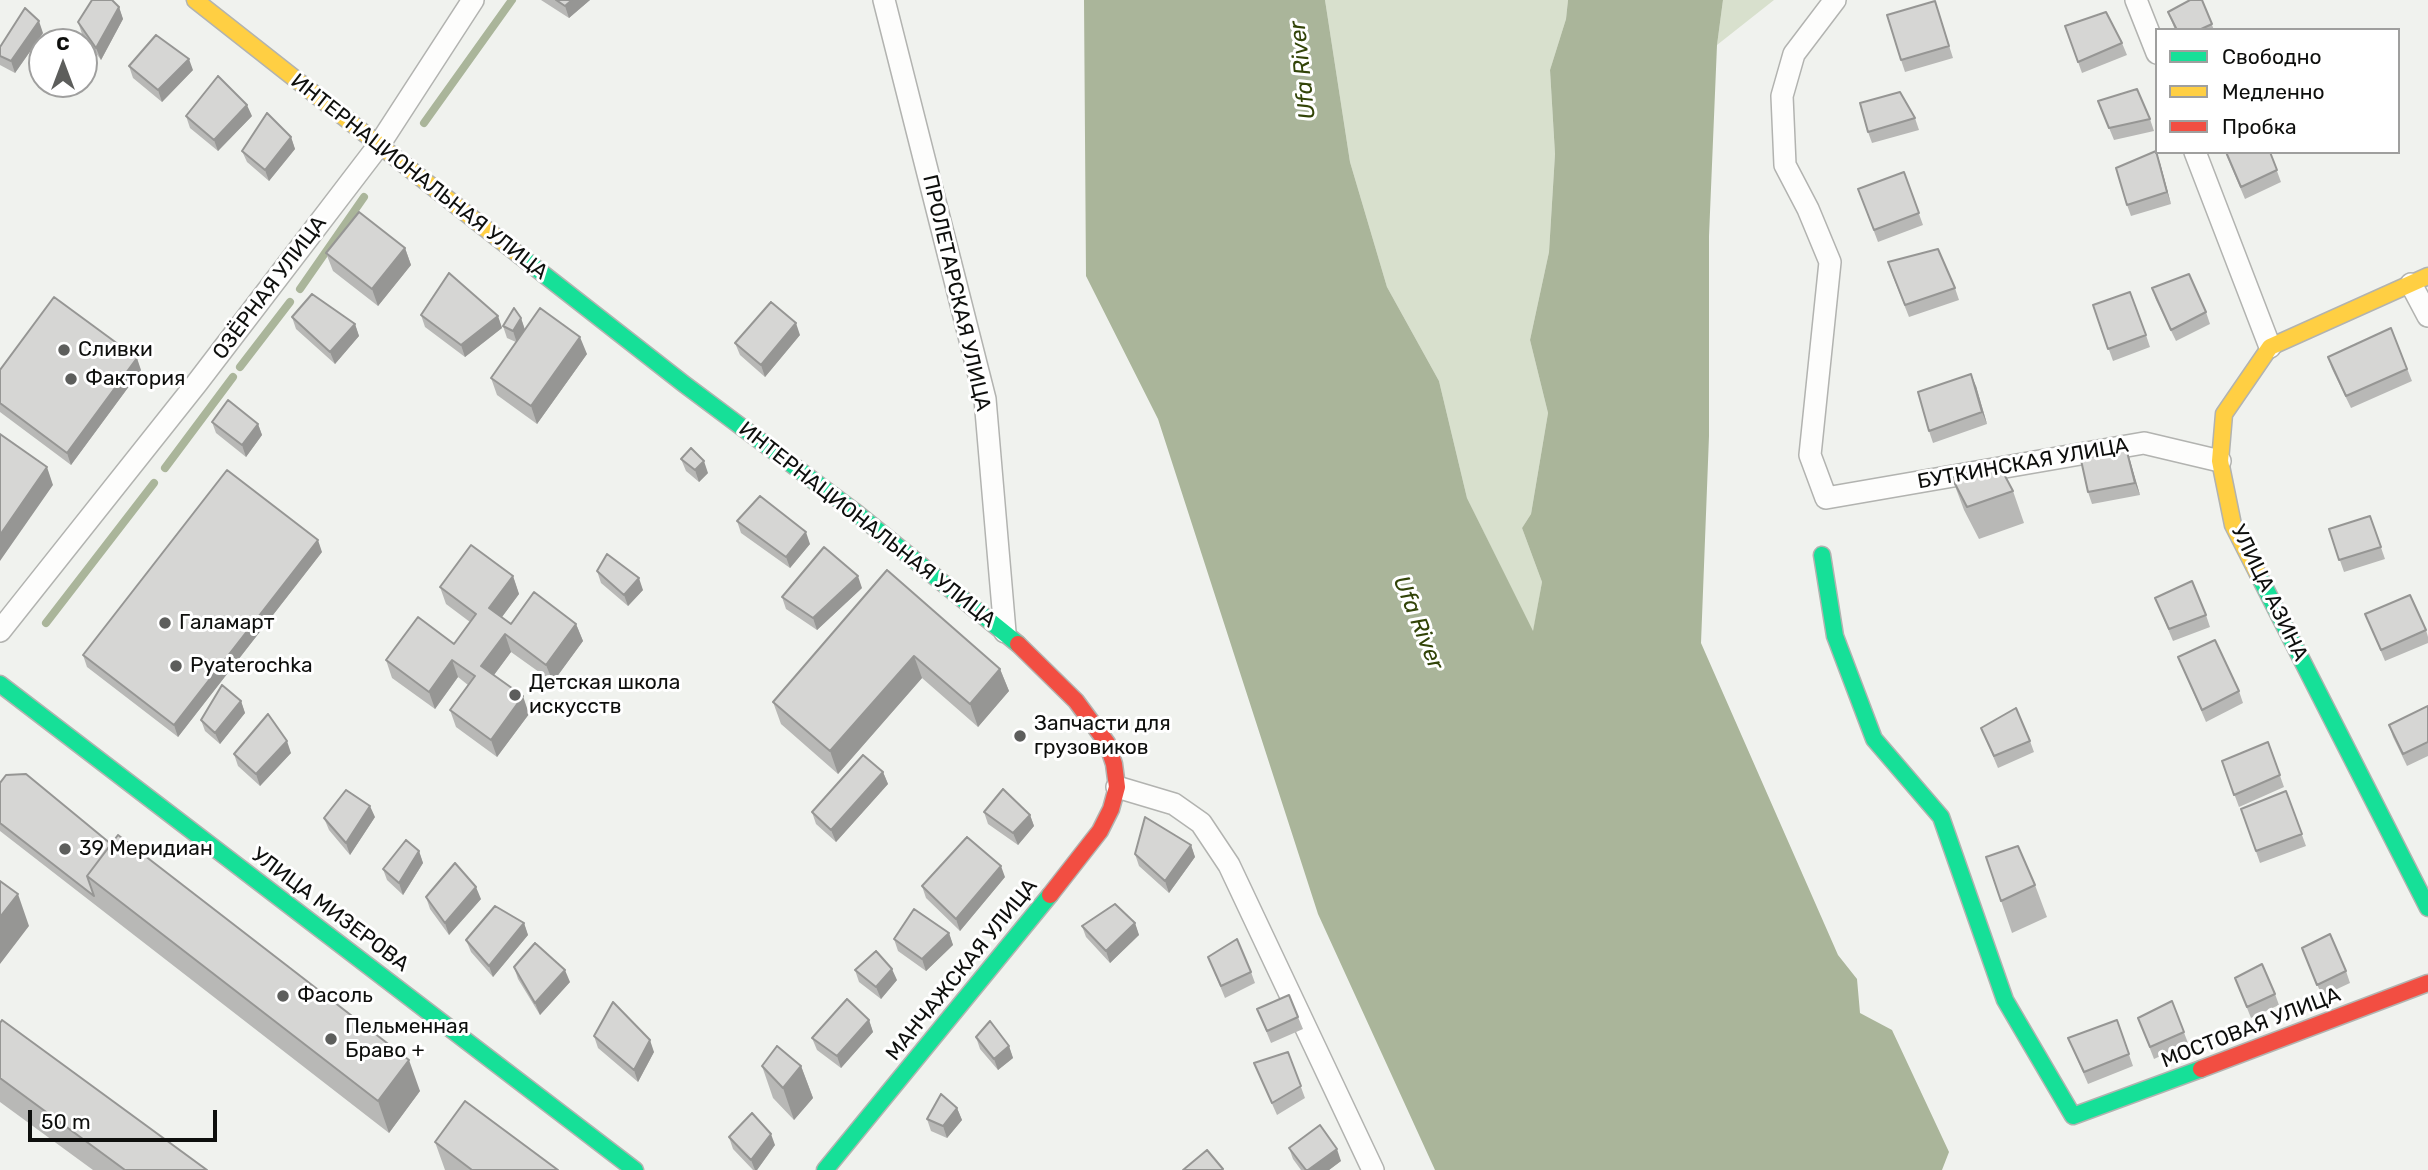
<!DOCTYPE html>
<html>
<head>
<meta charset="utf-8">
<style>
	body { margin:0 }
	#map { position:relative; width:2428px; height:1170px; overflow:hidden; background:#f0f2ee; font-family:Rubik,sans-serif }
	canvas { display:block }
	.legend { position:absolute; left:2155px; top:28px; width:245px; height:126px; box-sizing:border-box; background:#fff; border:2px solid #9f9f9e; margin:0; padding:9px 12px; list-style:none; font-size:21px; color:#0e0f0d }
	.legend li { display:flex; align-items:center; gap:14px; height:35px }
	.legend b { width:35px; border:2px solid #9f9f9e }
	.north { position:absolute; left:28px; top:28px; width:70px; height:70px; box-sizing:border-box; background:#fff; border:2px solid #9f9f9e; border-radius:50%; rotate:0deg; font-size:19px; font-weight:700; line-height:28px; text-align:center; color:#0e0f0d }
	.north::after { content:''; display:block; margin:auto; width:24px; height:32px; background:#5d5e5c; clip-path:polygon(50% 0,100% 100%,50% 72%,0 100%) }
	.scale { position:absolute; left:28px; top:1110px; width:189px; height:32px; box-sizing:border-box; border:4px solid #0e0f0d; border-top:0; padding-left:9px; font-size:21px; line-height:24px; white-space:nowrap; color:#0e0f0d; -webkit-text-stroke:5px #fff; paint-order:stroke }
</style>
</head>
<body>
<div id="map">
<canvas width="2428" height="1170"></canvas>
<ul class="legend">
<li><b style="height:9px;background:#16e098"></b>Свободно</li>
<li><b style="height:9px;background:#ffcf43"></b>Медленно</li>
<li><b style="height:9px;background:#f24e42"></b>Пробка</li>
</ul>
<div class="north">С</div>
<div class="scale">50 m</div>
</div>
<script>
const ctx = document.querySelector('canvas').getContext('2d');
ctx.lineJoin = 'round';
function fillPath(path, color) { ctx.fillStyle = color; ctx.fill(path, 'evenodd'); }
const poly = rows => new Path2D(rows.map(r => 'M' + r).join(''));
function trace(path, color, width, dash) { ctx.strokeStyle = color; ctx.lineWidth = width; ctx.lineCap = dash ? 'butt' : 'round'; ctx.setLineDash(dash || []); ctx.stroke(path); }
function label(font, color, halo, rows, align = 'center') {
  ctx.font = font + ' Rubik,sans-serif'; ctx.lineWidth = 6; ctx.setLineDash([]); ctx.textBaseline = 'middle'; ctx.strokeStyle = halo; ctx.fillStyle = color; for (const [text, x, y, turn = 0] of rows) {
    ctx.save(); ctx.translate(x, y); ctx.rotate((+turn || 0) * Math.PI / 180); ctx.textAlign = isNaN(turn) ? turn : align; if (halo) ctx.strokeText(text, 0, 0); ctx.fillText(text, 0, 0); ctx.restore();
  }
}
const green = poly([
	[1325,0,1568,0,1566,19,1550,70,1555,154,1549,252,1530,340,1548,413,1531,514,1522,528,1542,582,1533,633,1467,498,1439,381,1387,287,1350,162],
	[1723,0,1774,0,1717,45]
]);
const water = poly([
	[1084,0,1325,0,1350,162,1387,287,1439,381,1467,498,1533,631,1542,582,1522,528,1531,514,1548,413,1530,340,1549,252,1555,154,1550,70,1566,19,1568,0,1723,0,1717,45,1709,236,1709,436,1701,643,1838,955,1857,979,1860,1013,1892,1030,1949,1152,1942,1170,1435,1170,1318,914,1158,419,1086,276]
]);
const stream = poly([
	[424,123,512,0],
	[300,289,364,197],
	[240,367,290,302],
	[165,468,233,377],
	[46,623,154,483]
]);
const street = poly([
	[884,0,985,399,1005,632],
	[1835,0,1794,54,1782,96,1785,165,1808,209,1830,262,1810,455,1826,498,2144,443,2220,461],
	[2136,0,2157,53],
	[2195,152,2270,347],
	[2411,284,2428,316],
	[0,631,197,383,379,145,473,0],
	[1117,787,1174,804,1201,823,1229,865,1373,1170]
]);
const fast = poly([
	[519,255,684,384,854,511,1018,644],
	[1822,555,1835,636,1874,739,1941,817,2005,1000,2073,1116,2201,1069],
	[2258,574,2428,908],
	[0,684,635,1170],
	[825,1170,1050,895]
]);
const slow = poly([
	[195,0,519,255],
	[2258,574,2233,525,2220,461,2224,414,2270,347,2428,276]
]);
const jam = poly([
	[1018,644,1076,701,1107,743,1114,764,1117,787,1111,809,1100,831,1050,895],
	[2201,1069,2428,983]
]);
const wall = poly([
	[541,0,590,0,569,18],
	[2202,0,2214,30,2175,30,2168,12],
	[1935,1,1953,58,1905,72,1901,60],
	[119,7,123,19,101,60,82,34,78,22],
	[2065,26,2122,43,2127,55,2082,73],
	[43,33,15,73,0,65,0,47],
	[129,66,193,70,162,102,133,78],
	[2098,101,2150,119,2154,131,2114,140],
	[186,116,252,116,218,151,190,128],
	[1915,118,1919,130,1872,143,1868,132],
	[291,137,295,149,269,181,247,162,242,151],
	[2225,152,2270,152,2281,182,2245,199],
	[2160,163,2171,204,2131,216,2127,205],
	[1904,172,1923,225,1878,242,1858,189],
	[405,248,411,265,378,306,333,271,326,253],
	[1892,274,1955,288,1959,300,1909,317],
	[2152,288,2206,312,2210,324,2176,341,2156,300],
	[2093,305,2146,335,2150,347,2113,361],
	[421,315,498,316,502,328,465,357,425,327],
	[292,317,355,324,359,336,335,364,296,329],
	[521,318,525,330,587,354,537,424,497,395,491,378,516,342,507,338,503,326],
	[2391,328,2412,381,2351,408,2332,369,2328,357],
	[800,335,765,377,740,355,735,343],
	[0,370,141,370,71,465,0,412],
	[1976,386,1987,424,1933,443,1929,431],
	[212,422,258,424,262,435,246,457,216,433],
	[2126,448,2140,495,2092,504,2088,492],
	[681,459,708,473,699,482,686,471],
	[1952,478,2013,491,2024,523,1979,539,1964,510],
	[2370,516,2385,559,2344,572,2329,529],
	[737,521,810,544,790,568,741,533],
	[322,552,178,737,87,667,83,655],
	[887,570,1000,669,1009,691,978,727,922,678,838,774,781,724,773,702],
	[597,571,643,590,628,606,601,583],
	[513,576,519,594,502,617,511,624,576,624,583,641,553,682,511,652,494,675,529,714,497,757,456,727,450,710,468,685,458,677,435,709,392,678,386,660,454,644,470,622,446,604,440,587],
	[862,588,817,630,786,609,782,597],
	[2155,598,2206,615,2210,627,2173,641],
	[2365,614,2426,630,2428,637,2428,643,2385,661],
	[2178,657,2239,691,2243,703,2206,722],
	[241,701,245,713,220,744,205,731,201,720],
	[2428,706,2428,756,2407,766,2393,737,2389,725],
	[1981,728,2030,741,2034,752,1998,768],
	[2268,742,2284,787,2239,807,2222,761],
	[291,753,260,786,238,766,234,754],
	[883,772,888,784,836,842,816,824,812,812],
	[0,783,420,1091,389,1133,0,831],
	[2286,791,2306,846,2260,863,2241,809],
	[984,812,1030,815,1034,826,1018,845,988,824],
	[375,817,350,855,329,830,324,818],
	[1191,845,1195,857,1169,893,1139,866,1135,854],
	[419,851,423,863,403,895,387,880,383,869],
	[1986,857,2035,885,2047,917,2012,933],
	[1005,877,960,931,926,898,922,886],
	[426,897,481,899,449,935,430,909],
	[524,923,528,935,493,977,471,952,466,940],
	[1135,923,1139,935,1110,963,1086,937,1082,926],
	[949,933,953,945,926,971,898,951,894,939],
	[1208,957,1251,972,1255,983,1225,998],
	[2307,960,2346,971,2350,983,2322,996],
	[514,967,570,982,540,1015,518,979],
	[855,970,897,980,881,999,859,982],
	[2235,978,2275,994,2279,1005,2251,1018],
	[2172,1001,2188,1043,2154,1059,2138,1018],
	[1257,1009,1298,1017,1303,1029,1271,1043],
	[869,1020,873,1032,841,1068,817,1050,812,1038],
	[2117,1020,2133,1066,2088,1084,2068,1038],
	[0,1023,207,1170,93,1170,0,1102],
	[594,1036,654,1052,638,1082,598,1048],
	[976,1037,1009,1046,1013,1058,998,1070,980,1049],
	[1288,1052,1305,1098,1277,1115,1254,1063],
	[762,1066,801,1066,813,1098,794,1120,773,1098],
	[957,1108,962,1120,947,1138,931,1131,927,1119],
	[729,1137,775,1145,757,1170,753,1170,733,1149],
	[435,1142,558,1170,445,1170],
	[1289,1148,1341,1161,1329,1170,1301,1170,1293,1159]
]);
const shadedWall = poly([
	[572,0,590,0,569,18,565,6],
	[119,7,123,19,101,60,96,48],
	[39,21,43,33,15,73,11,61],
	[189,59,193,70,162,102,158,90],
	[247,105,252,116,218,151,214,140],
	[291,137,295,149,269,181,265,170],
	[2156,151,2160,163,2171,204,2167,192],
	[405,248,411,265,378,306,372,289],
	[498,316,502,328,465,357,461,345],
	[521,318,525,330,517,343,513,331],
	[796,323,800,335,765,377,761,365],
	[355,324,359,336,335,364,330,352],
	[580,337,587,354,537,424,531,406],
	[137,358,141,370,71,465,67,453],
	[1971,374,1976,386,1987,424,1982,412],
	[258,424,262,435,246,457,242,445],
	[2126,448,2130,460,2140,495,2135,483],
	[704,461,708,473,699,482,695,470],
	[47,467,53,485,0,561,0,535],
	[806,532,810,544,790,568,786,557],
	[318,540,322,552,178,737,174,725],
	[513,576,519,594,496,625,489,608],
	[858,576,862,588,817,630,813,618],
	[639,578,643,590,628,606,624,595],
	[576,624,583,641,553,682,546,665],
	[505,634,511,652,488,683,481,666],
	[914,656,922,678,838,774,830,751],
	[452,660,458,677,435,709,429,692],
	[1000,669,1009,691,978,727,970,704],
	[523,696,529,714,497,757,491,740],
	[241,701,245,713,220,744,215,733],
	[287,741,291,753,260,786,256,774],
	[883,772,888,784,836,842,831,830],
	[370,806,375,817,350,855,346,843],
	[1030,815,1034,826,1018,845,1013,833],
	[1191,845,1195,857,1169,893,1165,881],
	[419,851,423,863,403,895,399,883],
	[1001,866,1005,877,960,931,956,919],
	[476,887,481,899,449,935,445,923],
	[18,894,29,926,0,964,0,917],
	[524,923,528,935,493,977,489,966],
	[1135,923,1139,935,1110,963,1106,951],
	[949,933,953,945,926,971,922,959],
	[892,969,897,980,881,999,876,987],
	[565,970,570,982,540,1015,535,1003],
	[869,1020,873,1032,841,1068,837,1056],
	[650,1040,654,1052,638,1082,634,1070],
	[1009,1046,1013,1058,998,1070,994,1059],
	[409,1060,420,1091,389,1133,378,1101],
	[801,1066,813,1098,794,1120,783,1088],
	[957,1108,962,1120,947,1138,943,1126],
	[771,1134,775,1145,757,1170,755,1170,751,1160],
	[1337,1149,1341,1161,1329,1170,1308,1170]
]);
const building = poly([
	[92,0,112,0,119,7,96,48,78,22,92,0],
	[556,0,572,0,565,6,556,0],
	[2190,0,2202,0,2212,24,2199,30,2177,30,2168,12,2190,0],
	[1935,1,1949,46,1901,60,1887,15,1935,1],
	[25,8,39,21,11,61,0,56,0,47,25,8],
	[2106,12,2122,43,2078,62,2065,26,2106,12],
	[156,35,189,59,158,90,129,66,156,35],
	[218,76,247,105,214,140,186,116,218,76],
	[2137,89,2150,119,2109,128,2098,101,2137,89],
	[1900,92,1915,118,1868,132,1860,103,1900,92],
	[267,113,291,137,265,170,242,151,267,113],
	[2156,151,2167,192,2127,205,2116,168,2156,151],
	[2226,152,2270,152,2277,170,2241,187,2226,152],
	[1904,172,1919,213,1874,230,1858,189,1904,172],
	[359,212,405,248,372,289,326,253,359,212],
	[1938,249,1955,288,1905,305,1888,262,1938,249],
	[449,273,498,316,461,345,421,315,449,273],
	[2189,274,2206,312,2171,330,2152,288,2189,274],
	[2130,292,2146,335,2108,349,2093,305,2130,292],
	[312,294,355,324,330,352,292,317,312,294],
	[54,297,137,358,67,453,0,403,0,370,54,297],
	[771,302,796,323,761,365,735,343,771,302],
	[514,308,521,318,513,331,503,326,514,308],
	[540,308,580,337,531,406,491,378,540,308],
	[2391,328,2407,369,2346,396,2328,357,2391,328],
	[1971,374,1982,412,1929,431,1918,392,1971,374],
	[228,400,258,424,242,445,212,422,228,400],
	[0,434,47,467,0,535,0,434],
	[691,448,704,461,695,470,681,459,691,448],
	[2126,448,2135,483,2088,492,2081,460,2126,448],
	[1997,461,2013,491,1967,507,1952,478,1997,461],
	[227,470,318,540,174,725,83,655,227,470],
	[760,496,806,532,786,557,737,521,760,496],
	[2370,516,2381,547,2339,560,2329,529,2370,516],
	[471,545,513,576,489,608,511,624,534,592,576,624,546,665,505,634,481,666,523,696,491,740,450,710,475,676,452,660,429,692,386,660,418,617,454,644,476,614,440,587,471,545],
	[824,547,858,576,813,618,782,597,824,547],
	[607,554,639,578,624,595,597,571,607,554],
	[887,570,1000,669,970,704,914,656,830,751,773,702,887,570],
	[2192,581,2206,615,2169,629,2155,598,2192,581],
	[2410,595,2426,630,2381,650,2365,614,2410,595],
	[2215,640,2239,691,2202,710,2178,657,2215,640],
	[222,685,241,701,215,733,201,720,222,685],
	[2428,706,2428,742,2403,754,2389,725,2428,706],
	[2016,708,2030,741,1994,756,1981,728,2016,708],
	[268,714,287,741,256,774,234,754,268,714],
	[2268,742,2280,775,2234,795,2222,761,2268,742],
	[863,755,883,772,831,830,812,812,863,755],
	[26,774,111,844,87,876,94,896,0,823,0,783,6,775,26,774],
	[1003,789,1030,815,1013,833,984,812,1003,789],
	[346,790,370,806,346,843,324,818,346,790],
	[2286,791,2302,834,2256,851,2241,809,2286,791],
	[1145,817,1191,845,1165,881,1135,854,1145,817],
	[118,835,409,1060,378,1101,87,876,118,835],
	[967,837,1001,866,956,919,922,886,967,837],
	[406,840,419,851,399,883,383,869,406,840],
	[2018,846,2035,885,2001,901,1986,857,2018,846],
	[455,863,476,887,445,923,426,897,455,863],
	[0,881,18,894,0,917,0,881],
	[1115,904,1135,923,1106,951,1082,926,1115,904],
	[495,906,524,923,489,966,466,940,495,906],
	[914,909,949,933,922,959,894,939,914,909],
	[2330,934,2346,971,2317,985,2302,948,2330,934],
	[1237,939,1251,972,1221,986,1208,957,1237,939],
	[535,943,565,970,535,1003,514,967,535,943],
	[876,951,892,969,876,987,855,970,876,951],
	[2262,964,2275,994,2247,1007,2235,978,2262,964],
	[1289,995,1298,1017,1267,1031,1257,1009,1289,995],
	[847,999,869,1020,837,1056,812,1038,847,999],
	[2172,1001,2184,1032,2150,1047,2138,1018,2172,1001],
	[613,1002,650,1040,634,1070,594,1036,613,1002],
	[2,1020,207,1170,125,1170,0,1078,0,1023,2,1020],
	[2117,1020,2129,1054,2084,1072,2068,1038,2117,1020],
	[990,1021,1009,1046,994,1059,976,1037,990,1021],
	[777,1046,801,1066,783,1088,762,1066,777,1046],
	[1288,1052,1301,1086,1272,1103,1254,1063,1288,1052],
	[941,1094,957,1108,943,1126,927,1119,941,1094],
	[465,1101,558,1170,472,1170,435,1142,465,1101],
	[752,1113,771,1134,751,1160,729,1137,752,1113],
	[1320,1125,1337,1149,1308,1170,1306,1170,1289,1148,1320,1125],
	[1207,1150,1223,1169,1221,1170,1183,1170,1207,1150]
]);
const markers = [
	[64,350,7,"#5d5e5c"],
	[71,379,7,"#5d5e5c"],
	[165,623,7,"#5d5e5c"],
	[176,666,7,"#5d5e5c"],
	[515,695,7,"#5d5e5c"],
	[1020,736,7,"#5d5e5c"],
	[65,849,7,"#5d5e5c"],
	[283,996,7,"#5d5e5c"],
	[331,1039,7,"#5d5e5c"]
];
const streetNames = [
	["ИНТЕРНАЦИОНАЛЬНАЯ УЛИЦА",419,177,38],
	["ОЗЁРНАЯ УЛИЦА",270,288,-53],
	["ПРОЛЕТАРСКАЯ УЛИЦА",956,293,77],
	["БУТКИНСКАЯ УЛИЦА",2023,464,-10],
	["ИНТЕРНАЦИОНАЛЬНАЯ УЛИЦА",867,525,38],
	["УЛИЦА АЗИНА",2269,593,64],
	["УЛИЦА МИЗЕРОВА",330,910,37],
	["МАНЧАЖСКАЯ УЛИЦА",962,970,-51],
	["МОСТОВАЯ УЛИЦА",2251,1028,-21]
];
const poiNames = [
	["Сливки",78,350],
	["Фактория",85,379],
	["Галамарт",179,623],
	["Pyaterochka",190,666],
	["Детская школа",529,683],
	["искусств",529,707],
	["Запчасти для",1034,724],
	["грузовиков",1034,748],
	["39 Меридиан",79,849],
	["Фасоль",297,996],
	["Пельменная",345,1027],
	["Браво +",345,1051]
];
const waterNames = [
	["Ufa River",1303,70,-96],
	["Ufa River",1418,623,68]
];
fillPath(green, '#d8e0cd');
fillPath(water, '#aab59a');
trace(stream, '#aab59a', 8);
trace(street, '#b2b3b0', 24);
trace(fast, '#b2b3b0', 19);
trace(slow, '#b2b3b0', 19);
trace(jam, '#b2b3b0', 19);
trace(street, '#fdfdfc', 21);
trace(fast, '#16e098', 16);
trace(slow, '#ffcf43', 16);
trace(jam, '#f24e42', 16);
fillPath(wall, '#b8b8b6');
fillPath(shadedWall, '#969694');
fillPath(building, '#d6d6d4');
trace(building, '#969694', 2);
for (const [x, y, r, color] of markers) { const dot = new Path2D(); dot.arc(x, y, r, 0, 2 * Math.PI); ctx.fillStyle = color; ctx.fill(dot); trace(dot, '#fff', 2.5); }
label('21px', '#0e0f0d', '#fff', streetNames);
label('21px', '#0e0f0d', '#fff', poiNames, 'left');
label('italic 23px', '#324408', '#fff', waterNames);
</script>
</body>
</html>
